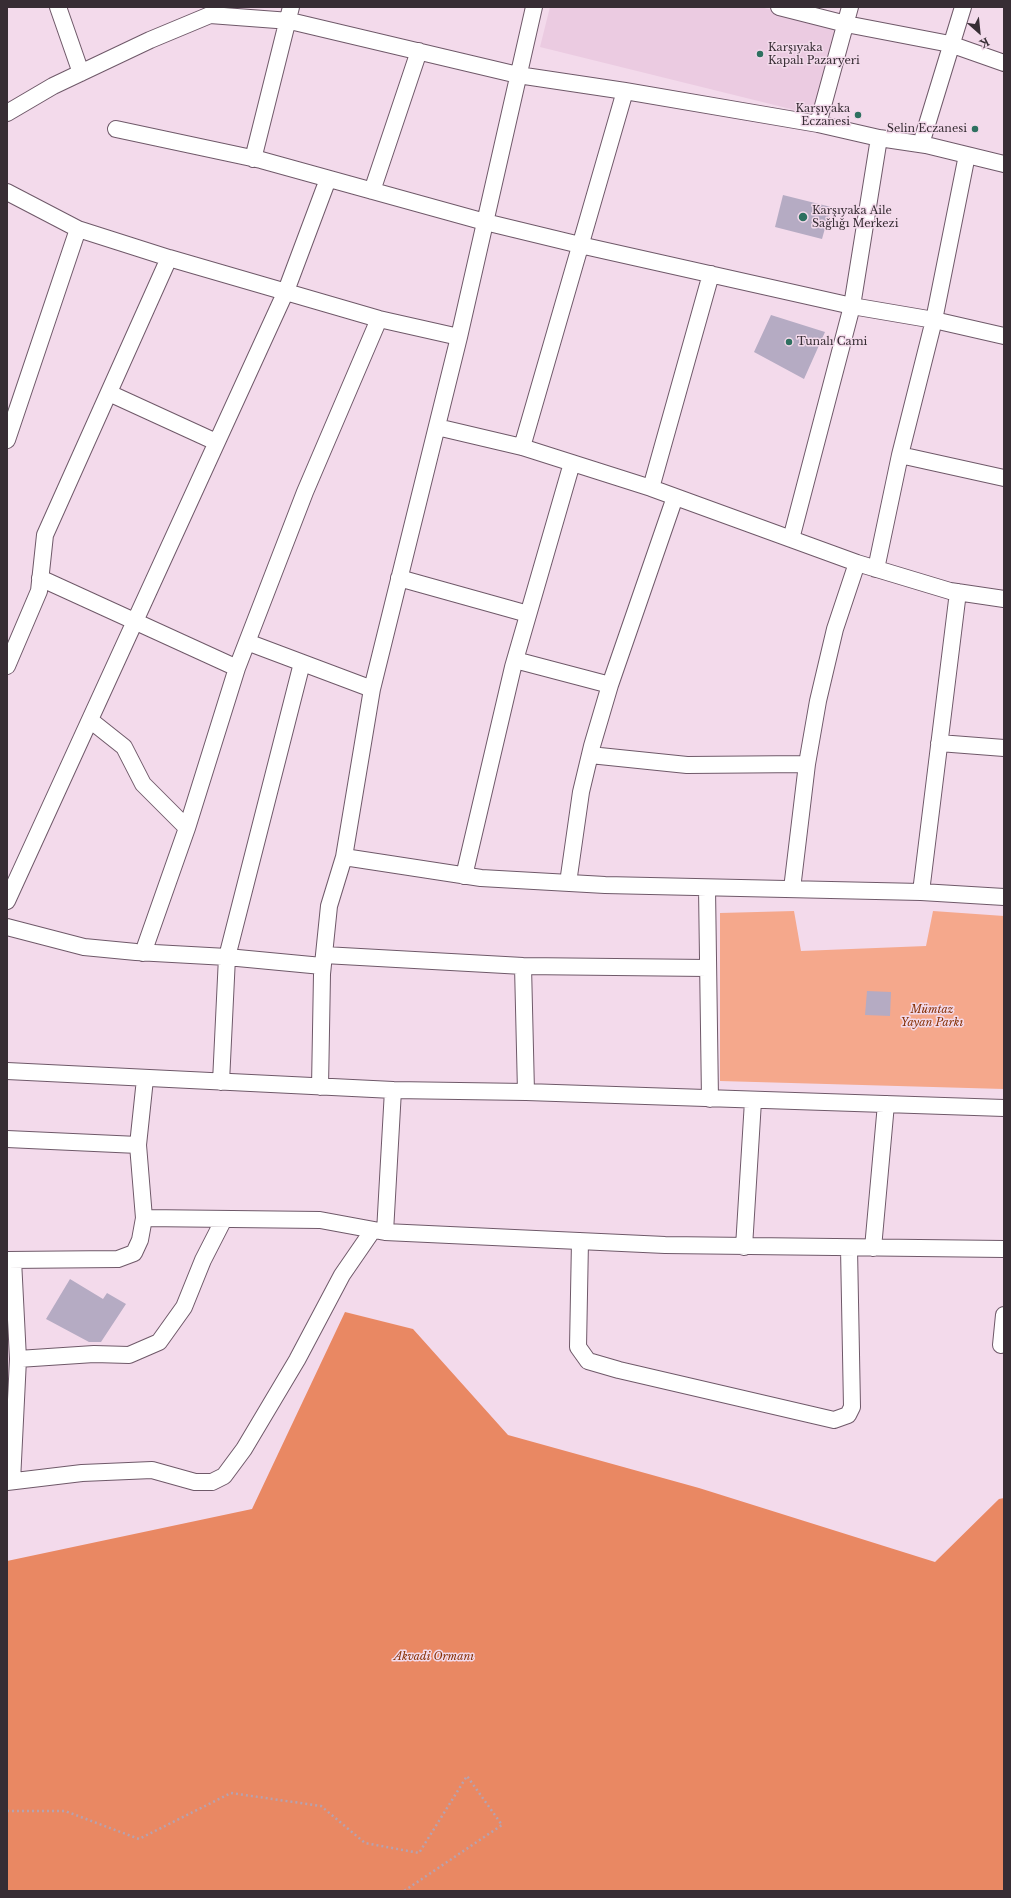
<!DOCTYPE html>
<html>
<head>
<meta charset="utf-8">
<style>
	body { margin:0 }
	#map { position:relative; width:1011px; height:1898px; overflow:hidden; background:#f3daeb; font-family:"Libre Baskerville",serif }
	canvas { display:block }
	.frame { position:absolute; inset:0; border:8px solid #372d34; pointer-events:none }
	.north { position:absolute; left:959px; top:12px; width:40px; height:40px; -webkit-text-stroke:3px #f3daeb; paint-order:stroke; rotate:153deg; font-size:11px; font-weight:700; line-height:16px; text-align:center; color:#372d34 }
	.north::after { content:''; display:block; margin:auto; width:14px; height:18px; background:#372d34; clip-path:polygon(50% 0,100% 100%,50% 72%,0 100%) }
</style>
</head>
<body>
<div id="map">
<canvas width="1011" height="1898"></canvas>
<div class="frame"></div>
<div class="north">K</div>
</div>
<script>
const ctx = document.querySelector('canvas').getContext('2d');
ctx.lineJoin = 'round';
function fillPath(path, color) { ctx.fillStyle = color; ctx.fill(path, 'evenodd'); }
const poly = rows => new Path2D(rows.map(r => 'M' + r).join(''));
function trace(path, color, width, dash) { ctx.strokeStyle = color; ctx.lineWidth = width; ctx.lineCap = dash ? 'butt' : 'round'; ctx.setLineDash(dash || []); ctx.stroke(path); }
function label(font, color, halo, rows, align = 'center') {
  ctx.font = font + ' "Libre Baskerville",serif'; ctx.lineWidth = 3; ctx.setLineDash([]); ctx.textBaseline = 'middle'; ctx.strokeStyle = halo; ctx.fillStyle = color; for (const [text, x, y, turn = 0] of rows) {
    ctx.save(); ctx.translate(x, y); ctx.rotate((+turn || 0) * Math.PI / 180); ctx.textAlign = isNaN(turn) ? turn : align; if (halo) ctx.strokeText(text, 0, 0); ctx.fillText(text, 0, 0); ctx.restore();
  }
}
const built = poly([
	[550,7,760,7,837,26,815,115,540,47]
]);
const green = poly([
	[794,911,801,951,926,946,933,911,1004,916,1004,1089,720,1081,720,913]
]);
const forest = poly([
	[345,1312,413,1329,508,1435,699,1488,935,1562,999,1499,1004,1498,1004,1891,7,1891,7,1561,252,1509]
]);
const building = poly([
	[783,195,831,207,822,239,775,227],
	[771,315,825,332,804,379,754,352],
	[867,991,891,992,890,1016,865,1015],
	[70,1279,103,1299,107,1293,126,1304,101,1342,89,1342,46,1319]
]);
const path = poly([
	[7,1811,65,1811,139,1839,231,1793,321,1806,365,1843,419,1853,467,1776,502,1825,404,1891]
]);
const minor = poly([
	[58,7,81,73],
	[779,7,846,24,950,44,1004,63],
	[7,113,53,86,150,40,210,15,290,21,518,75,625,91,818,124,879,138,926,145,1004,164],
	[818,124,850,7],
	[116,129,261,160,485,222,580,245,852,306,934,320,1004,336],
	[921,144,963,7],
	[253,159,291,7],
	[372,191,419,51],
	[7,192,78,229,169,258,379,319,459,337],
	[109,393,216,442],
	[437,427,522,447,651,488,857,563,950,591,1004,599],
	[7,440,78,229],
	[522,447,625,91],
	[900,455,1004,478],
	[651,488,711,274],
	[791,539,852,306,879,138],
	[876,569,900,455,934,320,967,155],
	[40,578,237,668],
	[399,578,528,614],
	[247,642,372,689],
	[515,660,610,685],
	[7,666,39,591,45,535,169,258],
	[90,720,124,747,143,784,187,828],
	[939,743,1004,748],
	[590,755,687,765,807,764],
	[344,857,481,878,605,885,921,892,1004,897],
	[464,876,513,667,572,463],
	[568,883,581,792,592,746,610,685,675,497],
	[707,888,710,1099],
	[792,889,807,764,818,701,835,629,857,563],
	[921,892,958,592],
	[7,901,286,291,328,179],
	[7,927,84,947,136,952,227,957,322,966],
	[143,953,187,828,237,668,305,492,379,319],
	[324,955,523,966,707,968],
	[523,966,526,1092],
	[7,1071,393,1090,526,1092,1004,1108],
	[221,1082,227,957,302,663],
	[320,1087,322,974,329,906,344,857,372,689,459,337,534,7],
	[7,1139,138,1145],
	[144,1218,320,1220,385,1232,665,1245,1004,1249],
	[385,1232,393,1090],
	[580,1241,578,1347,588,1361,619,1370,834,1420,848,1415,852,1407,849,1248],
	[744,1247,753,1101],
	[873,1248,886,1104],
	[7,1260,118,1259,134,1253,140,1240,144,1218,138,1145,145,1079],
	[1001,1345,1004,1315],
	[18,1359,94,1354,129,1355,159,1342,184,1307,203,1260,224,1219],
	[12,1481,18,1359,13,1260],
	[7,1482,82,1473,152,1470,195,1482,212,1482,224,1476,244,1449,297,1360,342,1275,373,1230]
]);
const markers = [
	[760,54,4,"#2e7060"],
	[858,115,4,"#2e7060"],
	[975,129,4,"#2e7060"],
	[803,217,5,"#2e7060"],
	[789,342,4,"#2e7060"]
];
const poiNames = [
	["Karşıyaka",768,48],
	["Kapalı Pazaryeri",768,61],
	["Karşıyaka",850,109,"right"],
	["Eczanesi",850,122,"right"],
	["Selin Eczanesi",967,129,"right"],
	["Karşıyaka Aile",812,211],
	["Sağlığı Merkezi",812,224],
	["Tunalı Cami",797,342]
];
const parkNames = [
	["Mümtaz",932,1010],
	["Yayan Parkı",932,1023],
	["Akvadi Ormanı",434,1657]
];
fillPath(built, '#ebcbe1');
fillPath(green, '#f5a88c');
fillPath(forest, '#e98863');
fillPath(building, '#b5abc3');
trace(minor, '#6f5969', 18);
trace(path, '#b6a2af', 2.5, [2, 3]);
trace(minor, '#fff', 16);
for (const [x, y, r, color] of markers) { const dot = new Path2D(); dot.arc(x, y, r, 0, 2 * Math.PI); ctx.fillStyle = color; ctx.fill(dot); trace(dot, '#f3daeb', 1.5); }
label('11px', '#372d34', '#f3daeb', poiNames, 'left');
label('italic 11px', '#873106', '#f3daeb', parkNames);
</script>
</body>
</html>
